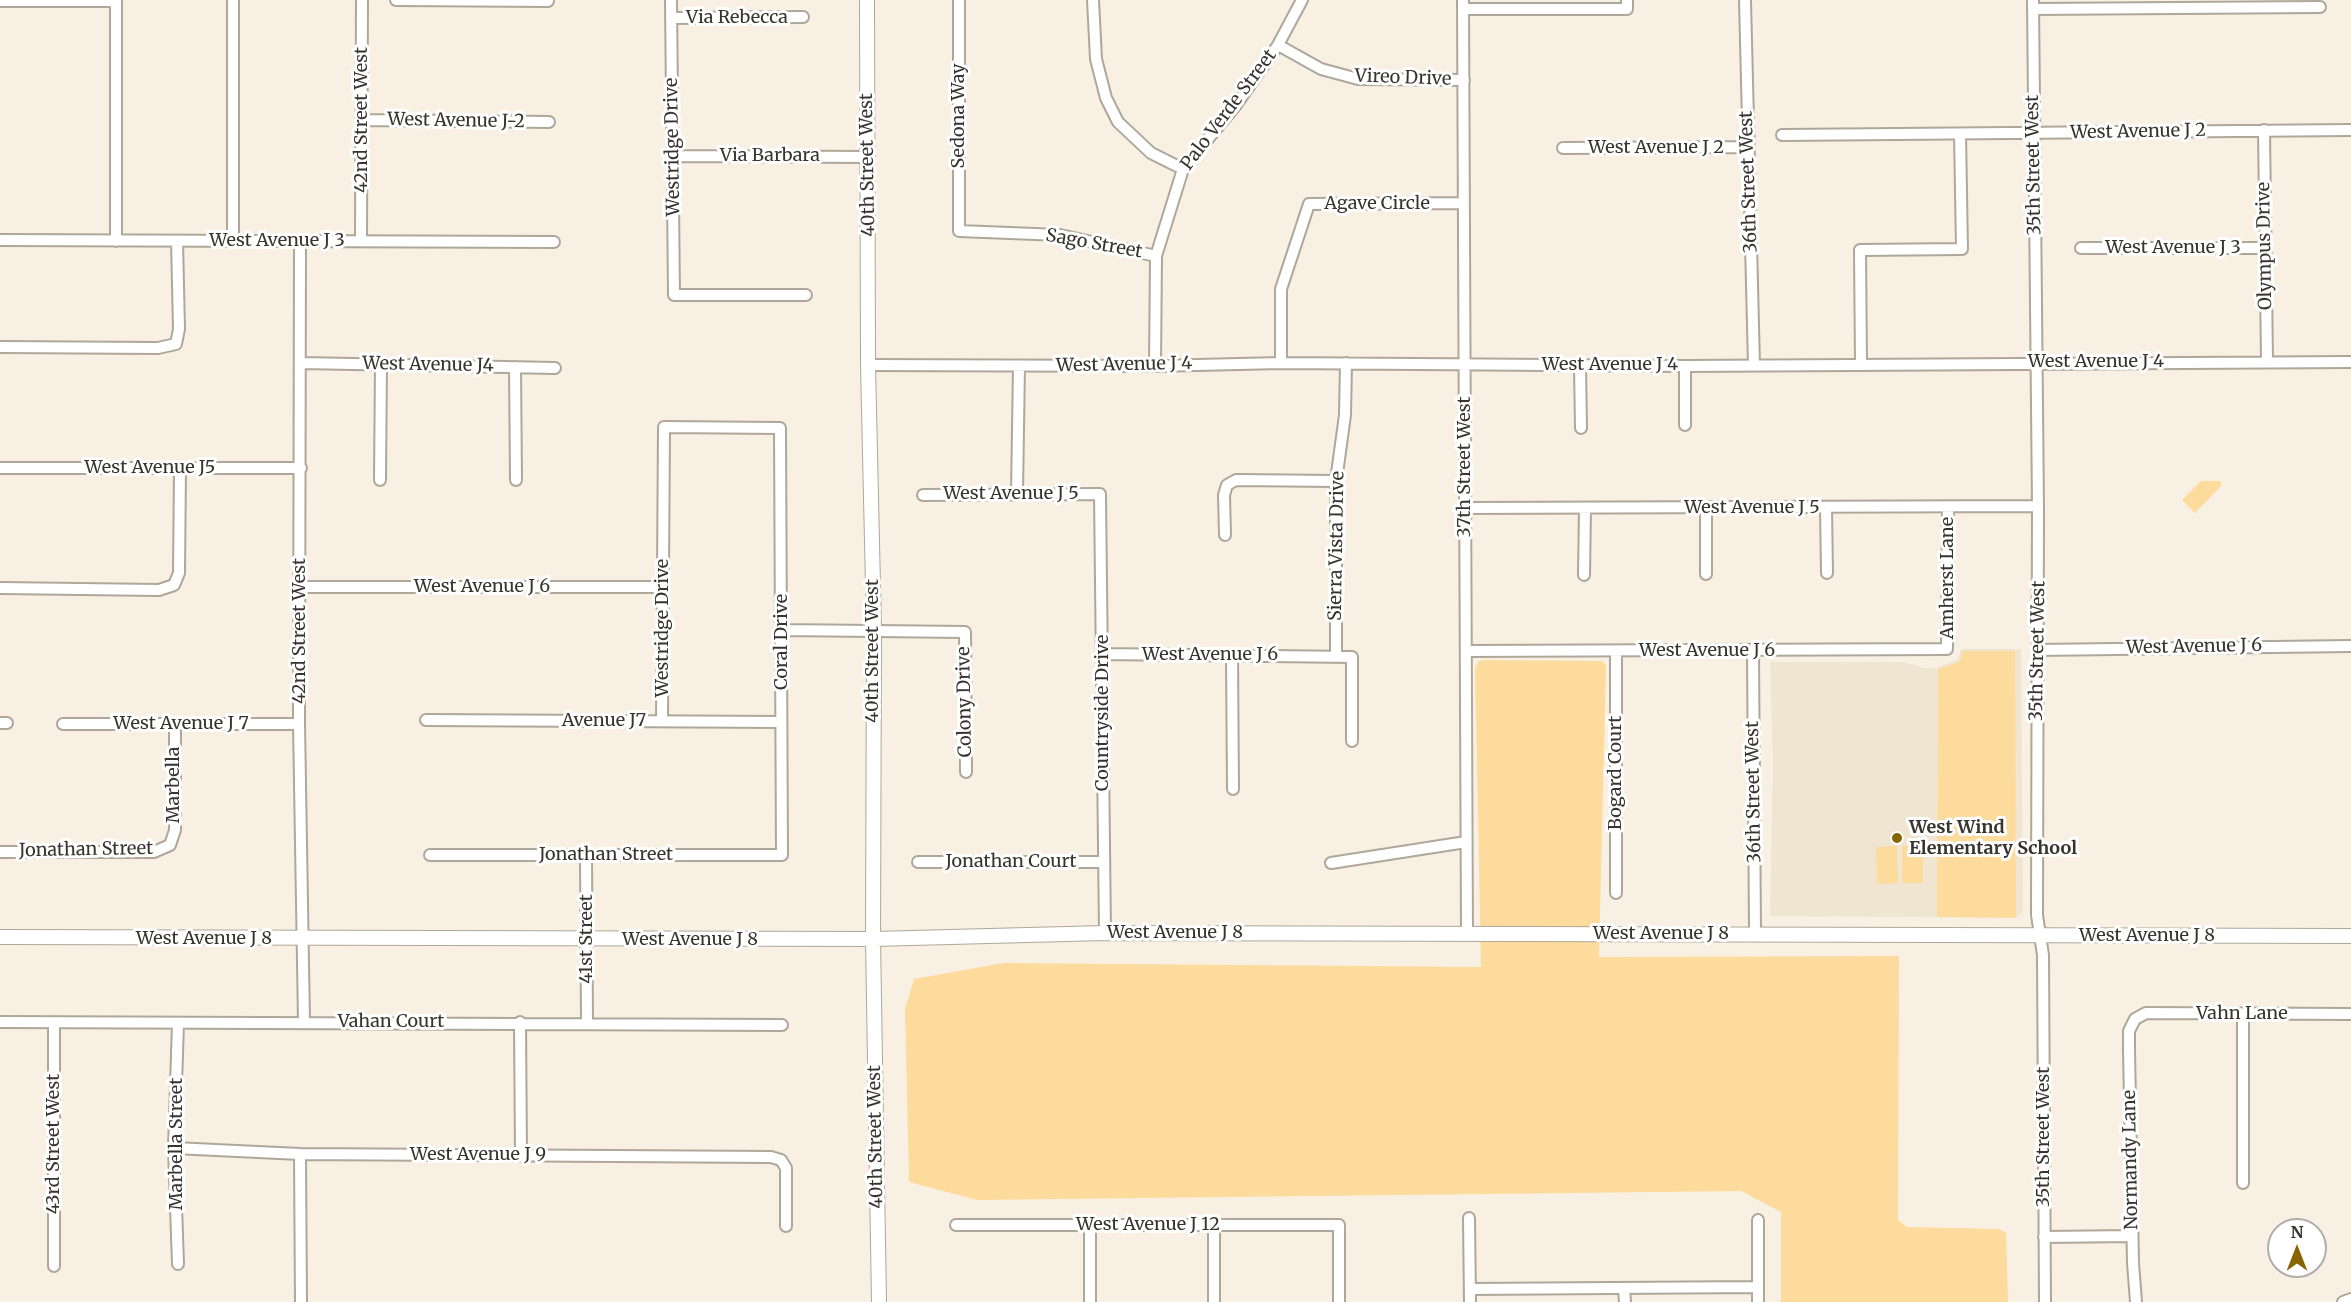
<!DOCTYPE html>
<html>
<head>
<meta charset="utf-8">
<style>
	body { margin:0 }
	#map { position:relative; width:2351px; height:1302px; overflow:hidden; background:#f8f1e3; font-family:Merriweather,serif }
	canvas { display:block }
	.north { position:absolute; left:2267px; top:1218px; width:60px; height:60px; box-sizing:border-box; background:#fff; border:2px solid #afaeac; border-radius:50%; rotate:0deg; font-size:16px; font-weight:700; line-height:24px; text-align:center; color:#37342f }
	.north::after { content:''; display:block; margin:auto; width:21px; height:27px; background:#896502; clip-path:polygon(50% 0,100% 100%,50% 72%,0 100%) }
</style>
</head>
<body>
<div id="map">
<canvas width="2351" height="1302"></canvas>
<div class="north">N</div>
</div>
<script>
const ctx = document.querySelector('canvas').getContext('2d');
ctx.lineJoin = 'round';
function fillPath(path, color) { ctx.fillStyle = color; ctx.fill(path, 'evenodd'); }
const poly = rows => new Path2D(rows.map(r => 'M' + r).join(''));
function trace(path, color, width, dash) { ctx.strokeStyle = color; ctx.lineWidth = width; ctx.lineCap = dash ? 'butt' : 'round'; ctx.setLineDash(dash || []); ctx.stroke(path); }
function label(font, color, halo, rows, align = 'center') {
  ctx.font = font + ' Merriweather,serif'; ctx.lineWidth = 6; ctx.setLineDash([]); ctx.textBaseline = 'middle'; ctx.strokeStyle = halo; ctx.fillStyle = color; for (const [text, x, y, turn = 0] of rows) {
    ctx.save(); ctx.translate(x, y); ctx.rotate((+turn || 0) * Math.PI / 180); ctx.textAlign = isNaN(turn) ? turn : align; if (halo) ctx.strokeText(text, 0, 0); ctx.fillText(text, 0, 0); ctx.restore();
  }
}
const built = poly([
	[1961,649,2021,649,2023,912,2016,918,1770,916,1773,764,1770,662,1903,662,1925,668,1937,668,1958,659]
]);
const green = poly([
	[2201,481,2221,481,2221,486,2195,513,2182,500],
	[1963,651,2015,651,2016,918,1937,917,1938,669,1959,662],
	[1485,660,1603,661,1606,666,1599,957,1899,956,1898,1220,1907,1227,1999,1229,2006,1233,2008,1302,1781,1302,1781,1212,1741,1191,977,1200,909,1182,905,1009,914,979,1003,963,1481,967,1475,668,1479,661],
	[1897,846,1898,883,1877,884,1876,847],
	[1902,846,1923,846,1923,883,1902,883]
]);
const street = poly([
	[233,0,233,240],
	[396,0,548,1],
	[671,0,674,295,806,295],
	[959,0,959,231,1060,235,1156,256],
	[1093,0,1096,59,1106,98,1118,122,1151,153,1183,169],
	[1463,0,1467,933],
	[1745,0,1754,365],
	[2033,0,2038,506,2037,915,2043,955,2045,1302],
	[0,1,116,1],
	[1463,9,1627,9,1627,0],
	[2033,9,2320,7],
	[671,18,803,17],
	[1278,45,1321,69,1358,79,1464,80],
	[362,120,549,122],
	[2264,130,2267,361],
	[1782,135,2351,130],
	[1563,148,1748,147],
	[673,156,866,157],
	[0,240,554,242],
	[300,240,299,724,304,1021],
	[361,240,362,0],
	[116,241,116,0],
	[2081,248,2265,248],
	[0,347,158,348,176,344,179,329,177,241],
	[302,363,555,368],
	[1281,363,1281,289,1309,204,1464,203],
	[1861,364,1860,250,1962,249,1960,134],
	[868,365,1155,366,1281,363,1685,366,2351,362],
	[1155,366,1156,256,1183,169,1236,105,1278,45,1302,0],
	[1580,366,1581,428],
	[1685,366,1685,425],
	[515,367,516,480],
	[0,468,301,468],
	[380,480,381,364],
	[1017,493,1019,366],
	[923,495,1100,494,1105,933],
	[1466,508,2038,506],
	[1706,508,1706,574],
	[1826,508,1827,573],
	[1225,535,1224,495,1227,485,1236,480,1336,481],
	[1584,575,1585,509],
	[300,587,663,587],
	[0,588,159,590,174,585,179,573,180,468],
	[782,630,965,632,966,772],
	[2038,650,2351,646],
	[1466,651,1947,649,1948,507],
	[1753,651,1755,934],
	[1616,652,1616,893],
	[1103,654,1352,657,1352,741],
	[1232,655,1233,789],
	[1336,656,1336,481,1345,415,1346,363],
	[426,720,781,722],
	[0,723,7,723],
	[63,724,299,724],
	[0,852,154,852,170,845,175,830,175,724],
	[430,855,782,855,780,428,664,427,662,721],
	[586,855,587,1023],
	[918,862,1104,862],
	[1331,863,1466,842],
	[2243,1014,2243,1183],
	[0,1022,782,1025],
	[520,1022,521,1155],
	[54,1023,54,1266],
	[178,1023,174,1148,178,1264],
	[174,1148,300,1154,771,1157,781,1160,786,1168,786,1226],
	[300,1154,301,1302],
	[1469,1218,1470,1302],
	[1758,1220,1758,1302],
	[956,1225,1339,1225,1339,1302],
	[1090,1225,1090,1302],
	[1214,1225,1214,1302],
	[2044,1237,2132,1236],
	[1470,1289,1758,1287],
	[1624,1289,1625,1302],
	[2136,1302,2133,1263,2129,1049,2129,1031,2135,1019,2146,1013,2351,1014],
	[2343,1302,2351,1299]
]);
const secondary = poly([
	[867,0,868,365,874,630,873,939,879,1302],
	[0,937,873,939,1105,933,2351,936]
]);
const markers = [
	[1897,838,6,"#896502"]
];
const streetNames = [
	["Via Rebecca",737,18],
	["Vireo Drive",1403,78,2],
	["Palo Verde Street",1229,110,-53],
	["Sedona Way",959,116,-90],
	["42nd Street West",362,120,-90],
	["West Avenue J-2",456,121,1],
	["West Avenue J 2",2138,132,-1],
	["Westridge Drive",673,147,-91],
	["West Avenue J 2",1656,148],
	["Via Barbara",770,156],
	["40th Street West",868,165,-91],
	["35th Street West",2034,165,-91],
	["36th Street West",1749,182,-92],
	["Agave Circle",1377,204],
	["West Avenue J 3",277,241],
	["Sago Street",1094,244,10],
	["Olympus Drive",2265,246,-91],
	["West Avenue J 3",2173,248],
	["West Avenue J 4",2096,362],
	["West Avenue J4",428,365,1],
	["West Avenue J 4",1124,365,-1],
	["West Avenue J 4",1610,365],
	["37th Street West",1465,467,-90],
	["West Avenue J5",150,468],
	["West Avenue J 5",1011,494],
	["West Avenue J 5",1752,508],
	["Sierra Vista Drive",1337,546,-89],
	["Amherst Lane",1948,578,-90],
	["West Avenue J 6",482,587],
	["Westridge Drive",663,628,-90],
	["42nd Street West",300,631,-90],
	["Coral Drive",782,642,-90],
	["West Avenue J 6",2194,647,-1],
	["40th Street West",873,651,-90],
	["West Avenue J 6",1707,651],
	["35th Street West",2038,651,-89],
	["West Avenue J 6",1210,655],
	["Colony Drive",965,702,-91],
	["Countryside Drive",1103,713,-90],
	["Avenue J7",604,721],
	["West Avenue J 7",181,724],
	["Bogard Court",1616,773,-90],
	["Marbella",174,785,-90],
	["36th Street West",1754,792,-91],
	["Jonathan Street",86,850,-1],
	["Jonathan Street",606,855],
	["Jonathan Court",1011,862],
	["West Avenue J 8",1175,933],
	["West Avenue J 8",1661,934],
	["West Avenue J 8",2147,936],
	["West Avenue J 8",204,939],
	["41st Street",587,939,-90],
	["West Avenue J 8",690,940],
	["Vahn Lane",2242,1014],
	["Vahan Court",391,1022],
	["40th Street West",876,1137,-91],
	["35th Street West",2044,1137,-90],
	["43rd Street West",54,1144,-90],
	["Marbella Street",177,1144,-90],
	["West Avenue J 9",478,1155],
	["Normandy Lane",2131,1160,-91],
	["West Avenue J 12",1148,1225]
];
const poiNames = [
	["West Wind",1909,828],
	["Elementary School",1909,849]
];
fillPath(built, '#f0e5d1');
fillPath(green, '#fddb9c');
trace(street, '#aea79a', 14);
trace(secondary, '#aea79a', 16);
trace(street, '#fff', 10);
trace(secondary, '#fff', 14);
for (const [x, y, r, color] of markers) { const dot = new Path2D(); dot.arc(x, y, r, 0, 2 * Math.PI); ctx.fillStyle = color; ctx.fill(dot); trace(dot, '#fff', 2); }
label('18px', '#37342f', '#fff', streetNames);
label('bold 18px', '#37342f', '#fff', poiNames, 'left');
</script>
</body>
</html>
